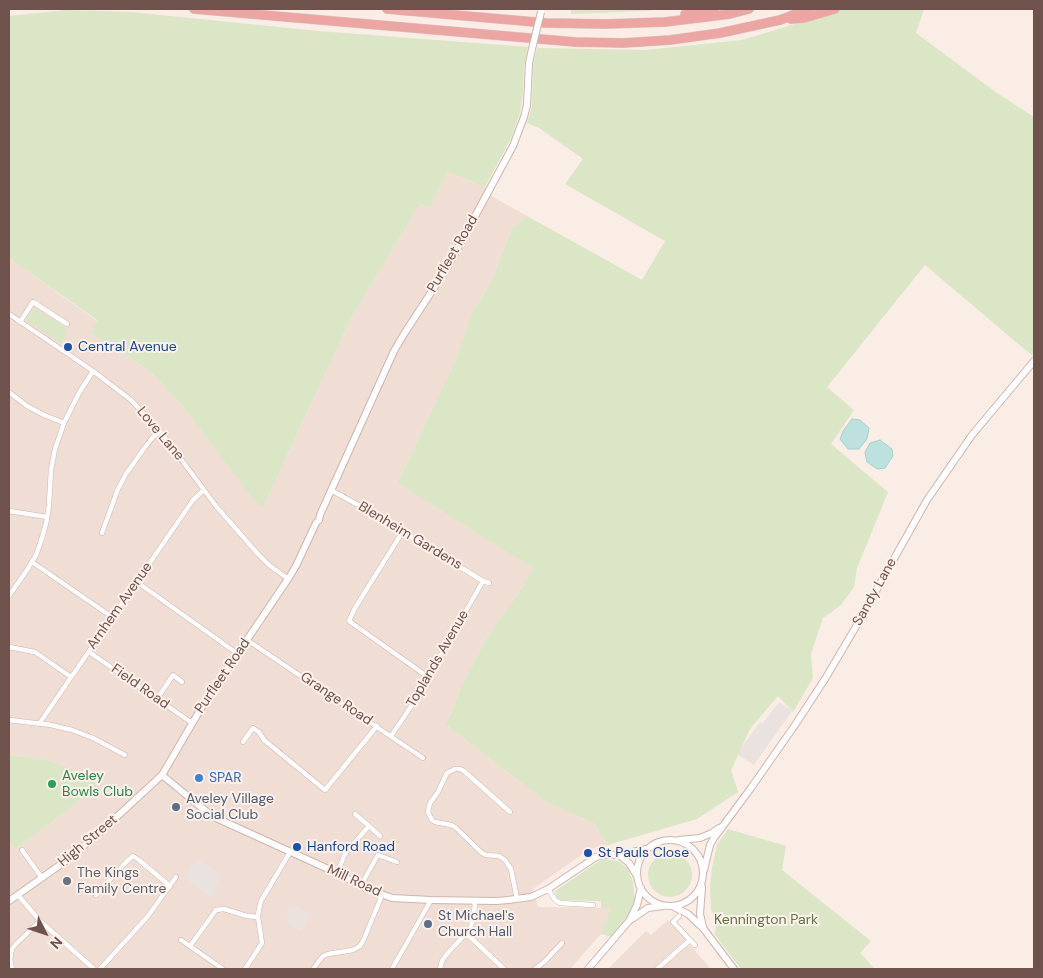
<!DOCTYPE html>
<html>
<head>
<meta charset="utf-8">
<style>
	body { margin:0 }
	#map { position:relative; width:1043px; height:978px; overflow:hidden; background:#faede5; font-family:"DM Sans",sans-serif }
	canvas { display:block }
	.frame { position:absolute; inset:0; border:10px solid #70524d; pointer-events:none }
	.north { position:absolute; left:20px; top:908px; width:50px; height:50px; -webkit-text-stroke:4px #fdf2eb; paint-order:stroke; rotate:131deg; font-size:14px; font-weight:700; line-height:20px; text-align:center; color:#70524d }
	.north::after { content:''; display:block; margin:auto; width:18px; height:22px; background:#70524d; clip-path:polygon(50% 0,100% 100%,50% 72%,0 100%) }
</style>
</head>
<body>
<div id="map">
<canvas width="1043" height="978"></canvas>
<div class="frame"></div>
<div class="north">N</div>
</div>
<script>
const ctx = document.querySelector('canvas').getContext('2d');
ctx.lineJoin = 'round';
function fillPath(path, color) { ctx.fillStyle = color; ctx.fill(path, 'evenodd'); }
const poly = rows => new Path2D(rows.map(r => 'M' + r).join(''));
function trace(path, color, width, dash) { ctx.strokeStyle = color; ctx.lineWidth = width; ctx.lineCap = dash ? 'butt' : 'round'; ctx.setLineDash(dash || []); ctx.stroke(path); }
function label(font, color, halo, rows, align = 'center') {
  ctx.font = font + ' "DM Sans",sans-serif'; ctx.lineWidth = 4; ctx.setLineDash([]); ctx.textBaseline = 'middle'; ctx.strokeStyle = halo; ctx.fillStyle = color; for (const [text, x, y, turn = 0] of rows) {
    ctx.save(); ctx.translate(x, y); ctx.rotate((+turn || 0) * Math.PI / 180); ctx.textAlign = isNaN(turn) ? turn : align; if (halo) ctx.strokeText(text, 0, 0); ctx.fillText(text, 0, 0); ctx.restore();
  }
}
const residential = poly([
	[448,172,485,187,493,197,527,216,512,228,493,278,471,315,455,362,397,483,534,568,525,584,487,637,460,689,451,714,445,724,545,801,593,823,608,845,590,849,533,889,538,907,612,908,601,934,570,969,9,969,9,841,15,849,48,825,101,782,65,766,45,759,9,755,9,258,97,321,91,334,120,351,151,372,189,414,263,507,350,320,420,204,430,208],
	[668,920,711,969,608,969,646,931,651,935]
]);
const industrial = poly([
	[779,702,792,711,754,765,737,754,760,722,763,723],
	[197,859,221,873,212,898,183,878],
	[292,904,312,914,301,932,285,921]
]);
const green = poly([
	[571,9,661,9,647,11,571,14],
	[844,9,924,9,916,33,997,93,1034,117,1034,352,1032,355,1023,348,925,265,827,387,854,410,831,444,888,492,857,568,854,587,841,605,823,618,811,654,813,678,793,712,778,696,750,729,731,770,738,792,697,819,608,845,593,823,545,801,445,724,451,714,460,689,487,637,525,584,533,568,397,483,455,362,471,315,493,278,512,228,527,216,642,280,665,241,565,184,583,159,539,128,527,123,532,107,533,65,537,48,645,50,742,40],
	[66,10,131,12,318,31,528,47,524,66,523,91,520,113,512,136,485,187,448,172,430,208,420,204,350,320,263,507,254,500,189,414,151,372,120,351,91,334,97,320,9,258,9,16],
	[35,308,59,323,67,330,67,333,61,343,28,321,27,317],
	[9,755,45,759,65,766,102,782,48,825,15,849,9,841],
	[728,829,786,846,782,870,871,941,860,953,875,969,741,969,715,935,716,925,711,909,710,888,712,868,717,845],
	'648 875a22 22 0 1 1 44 0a22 22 0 1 1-44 0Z',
	[603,859,618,861,628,869,633,882,635,901,627,916,612,937,601,934,611,908,601,908,601,901,560,900,557,898,555,891,592,866]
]);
const water = poly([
	[852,419,860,420,869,428,867,439,859,449,848,449,840,439,843,431,852,419],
	[880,440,892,449,893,456,885,468,877,469,867,462,865,452,870,443,880,440]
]);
const street = poly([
	[9,314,93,371,131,400,160,431,216,506,257,553,269,565,288,579],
	[20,322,33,302,67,324],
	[9,392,27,406,44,415,64,423],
	[331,490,369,511,483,581,489,583],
	[9,511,47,517],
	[403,531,355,608,349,621,428,677],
	[102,533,118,489,126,474,143,450,153,437,160,431],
	[32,562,112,617],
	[137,582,238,654],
	[9,596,27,570,36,555,40,544,46,524,49,505,51,470,55,449,64,423,79,393,93,371],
	[247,640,423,758],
	[9,647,35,652,71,677],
	[89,652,192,723],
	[157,699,173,675,182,682],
	[9,720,51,725,72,730,93,738,125,755],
	[39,724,193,500,204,490],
	[391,736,412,705,483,581],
	[243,742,253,728,259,732,264,740,325,790,377,726],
	[510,812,464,771,460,769,455,769,447,773,445,777,438,792,430,803,428,812,432,820,435,822,451,825,455,827,482,853,486,855,499,856,505,860,511,869,517,899],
	[369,826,380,836],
	[22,850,42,878],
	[337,873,345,854,350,848,369,826,355,814],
	[361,885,378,855,397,862],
	[548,889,555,900,560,903,593,905],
	[18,895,40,921,94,969],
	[96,895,127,861,133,856,139,860,170,886],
	[679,916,673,922,690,940],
	[467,934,504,969],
	[181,940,223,969],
	[190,946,216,910,224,909,247,916,258,917],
	[12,969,10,959,12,949,15,945,40,921],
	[100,969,148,916,176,877],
	[245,969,262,943,258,917,259,909,261,901,290,852],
	[313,969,323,956,328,954,353,950,360,946,364,939,382,895],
	[392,969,431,900],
	[440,969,442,961,446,955,470,929,474,916,475,900],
	[535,969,544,962,562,943],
	[657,969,690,940,695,945]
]);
const secondary = poly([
	[162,775,202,808,216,818,337,873,365,888,392,898,431,900,496,901,508,900,531,897,548,889,596,857,603,855,619,855,646,849],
	'637 873a33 33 0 1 1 66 0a33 33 0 1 1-66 0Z',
	[679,840,700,838,712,833,719,828],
	[619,855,629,863,637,876],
	[704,870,710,845,714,838,751,788,795,725,825,679,854,630,927,500,972,435,1034,361],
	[702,887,700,914,703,927],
	[9,901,67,860,109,824,162,775,203,705,288,579,296,566,316,523,319,520,320,515,394,351,404,334,447,268,513,146,524,117,527,105,529,63,532,49],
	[674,907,688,914,703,928,734,969],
	[632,919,648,908,663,906],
	[588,969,629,921,637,905,641,888]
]);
const highway = poly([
	[194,9,575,42,623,43,670,40,720,33,780,20,809,9],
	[387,9,546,23,606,24,665,22,730,14,749,9],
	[685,14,714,9],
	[791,19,804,18,835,9]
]);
const secondaryBridge = poly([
	[532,49,541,12]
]);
const markers = [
	[68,347,5,"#1a4fb4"],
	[199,778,5,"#3f7fe0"],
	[52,784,5,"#2e9e5b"],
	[176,807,5,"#5c6f8a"],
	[297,847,5,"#1a4fb4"],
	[588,853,5,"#1a4fb4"],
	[67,881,5,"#6b7280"],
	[428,924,5,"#5c6f8a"]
];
const streetNames = [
	["Purfleet Road",453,254,-60],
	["Love Lane",160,434,50],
	["Blenheim Gardens",410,536,31],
	["Sandy Lane",875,592,-61],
	["Arnhem Avenue",120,606,-55],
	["Toplands Avenue",438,659,-60],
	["Purfleet Road",223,676,-56],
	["Field Road",140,687,35],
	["Grange Road",336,699,34],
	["High Street",88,841,-40],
	["Mill Road",354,881,25]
];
const transitNames = [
	["Central Avenue",78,347],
	["Hanford Road",307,847],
	["St Pauls Close",598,853]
];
const leisureNames = [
	["Aveley",62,776],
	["Bowls Club",62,792]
];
const shopNames = [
	["SPAR",209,778]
];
const serviceNames = [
	["Aveley Village",186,799],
	["Social Club",186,815],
	["St Michael's",438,916],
	["Church Hall",438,932]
];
const worshipNames = [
	["The Kings",77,873],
	["Family Centre",77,889]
];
const parkNames = [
	["Kennington Park",766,920]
];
fillPath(residential, '#f0ded5');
fillPath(industrial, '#eae2df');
fillPath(green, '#dae6c5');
fillPath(water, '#bce1de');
trace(water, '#a3d2ce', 1);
trace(street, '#ccb6b0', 5.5);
trace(secondary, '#ceb4ae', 8);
trace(highway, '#d4cbca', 10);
trace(street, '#fff', 4.5);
trace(secondary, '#fff', 6);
trace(highway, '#eda5a3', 9);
trace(secondaryBridge, '#ceb4ae', 8, []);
trace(secondaryBridge, '#fff', 6);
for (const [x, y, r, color] of markers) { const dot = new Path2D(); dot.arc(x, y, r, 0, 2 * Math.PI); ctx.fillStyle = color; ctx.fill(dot); trace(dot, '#fdf2eb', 2); }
label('14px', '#70524d', '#fdf2eb', streetNames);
label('14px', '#164399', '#fdf2eb', transitNames, 'left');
label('14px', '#27864d', '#fdf2eb', leisureNames, 'left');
label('14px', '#366cbe', '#fdf2eb', shopNames, 'left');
label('14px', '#4e5e75', '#fdf2eb', serviceNames, 'left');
label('14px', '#5b616d', '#fdf2eb', worshipNames, 'left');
label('14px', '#5e7447', '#fdf2eb', parkNames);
</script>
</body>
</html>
